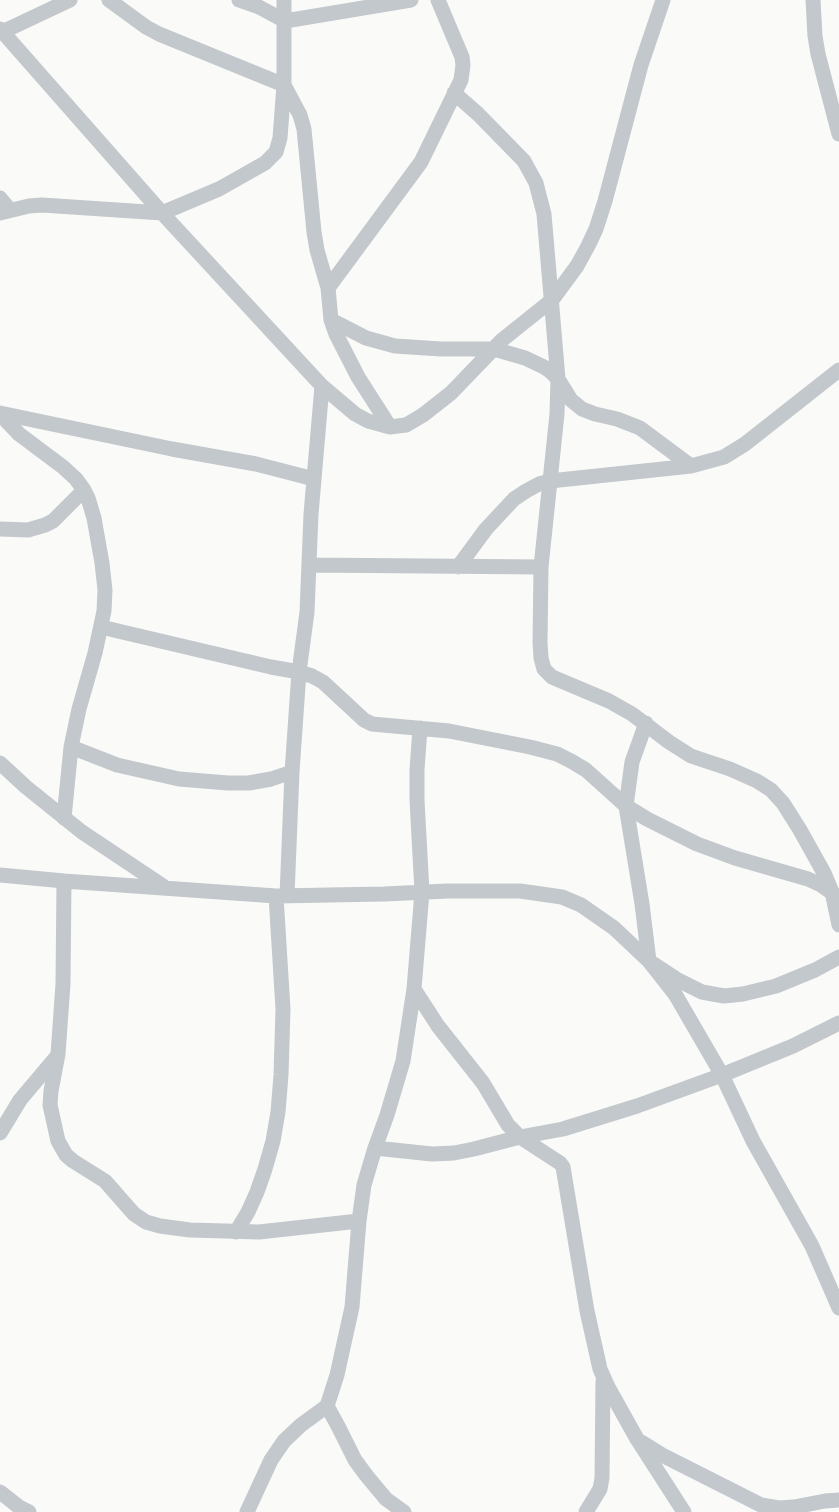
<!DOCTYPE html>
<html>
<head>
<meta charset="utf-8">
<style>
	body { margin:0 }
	canvas { display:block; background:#fafaf8 }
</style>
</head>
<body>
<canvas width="839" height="1512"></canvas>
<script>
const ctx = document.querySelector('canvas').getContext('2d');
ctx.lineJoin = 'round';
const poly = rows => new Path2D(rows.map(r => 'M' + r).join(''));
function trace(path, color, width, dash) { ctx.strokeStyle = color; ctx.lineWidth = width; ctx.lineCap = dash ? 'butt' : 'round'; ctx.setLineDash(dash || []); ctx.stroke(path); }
const minor = poly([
	[109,0,146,27,159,34,284,85,300,115,304,129,314,232,317,250,328,288,331,320,336,334,358,377,390,427],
	[239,0,259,7,285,21,411,0],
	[813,0,815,36,818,54,839,134],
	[0,29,162,213,322,386,355,414,368,421,390,427,406,425,423,415,451,393,502,340,552,300,577,266,588,246,596,229,605,201,641,65,663,0],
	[0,33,70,0],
	[454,93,478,114,524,161,536,183,544,214,558,379,557,414,541,567,540,642,541,658,544,669,552,677,609,701,632,714,669,742,691,756,730,769,757,781,771,790,783,803,800,830,824,873,832,892,839,925],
	[0,198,10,210],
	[0,213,29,206,42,205,162,213,219,189,265,163,276,152,280,138,284,85,284,0],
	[328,288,421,162,461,80,463,65,462,57,438,0],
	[331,320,366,338,395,346,441,349,494,349,525,358,544,367,550,371,558,379,571,400,582,409,595,414,617,419,640,428,691,466],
	[0,413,172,449,256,464,314,479],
	[0,414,19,434,63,467,76,479,84,490,88,498,94,518,102,563,105,590,104,611,95,653,79,709,71,747,64,818],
	[0,529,28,530,45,525,53,521,84,490],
	[309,565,541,567],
	[458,567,486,529,514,499,526,491,539,484,550,481,691,466,724,457,745,444,839,370],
	[101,627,271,667,299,672,312,676,323,682,364,720,372,724,449,731,530,747,557,754,571,761,586,770,626,806,647,819,697,844,735,858,808,879,821,885,834,894],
	[646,723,632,762,626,806,642,904,649,961,678,980,702,992,724,996,743,994,776,986,815,970,839,957],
	[71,747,117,765,179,779,228,783,249,783,271,779,292,772],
	[0,763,26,787,82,832,163,886],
	[0,875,64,881,276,896,384,894,448,891,520,891,562,897,581,905,614,928,649,961,675,994,722,1075,753,1141,812,1246,839,1308],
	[64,881,63,984,58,1054,51,1091,50,1105,58,1141,66,1155,73,1161,105,1181,134,1214,146,1222,160,1226,190,1230,259,1232,359,1221],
	[287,896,292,772,299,672,307,612,311,514,322,386],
	[414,989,438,1026,483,1083,508,1125,520,1137,560,1163,563,1167,587,1311,600,1369,608,1387,637,1439,684,1512],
	[0,1133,20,1100,58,1055],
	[375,1148,432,1154,454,1153,474,1149,520,1137,563,1129,637,1106,722,1075,793,1046,839,1023],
	[236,1232,248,1212,257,1192,265,1169,273,1141,278,1112,281,1075,283,1009,276,896],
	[327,1406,338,1426,355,1460,366,1475,386,1499,404,1512],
	[641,1442,662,1455,761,1505,779,1508,794,1507,825,1501,839,1500],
	[0,1492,19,1507,29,1512],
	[247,1512,271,1460,284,1441,301,1425,327,1406,337,1375,352,1307,359,1221,364,1185,375,1148,387,1115,403,1061,414,989,422,892,417,800,417,770,420,728],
	[586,1512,600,1489,602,1478,603,1381]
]);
trace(minor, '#c3c8cc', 15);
</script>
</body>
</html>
